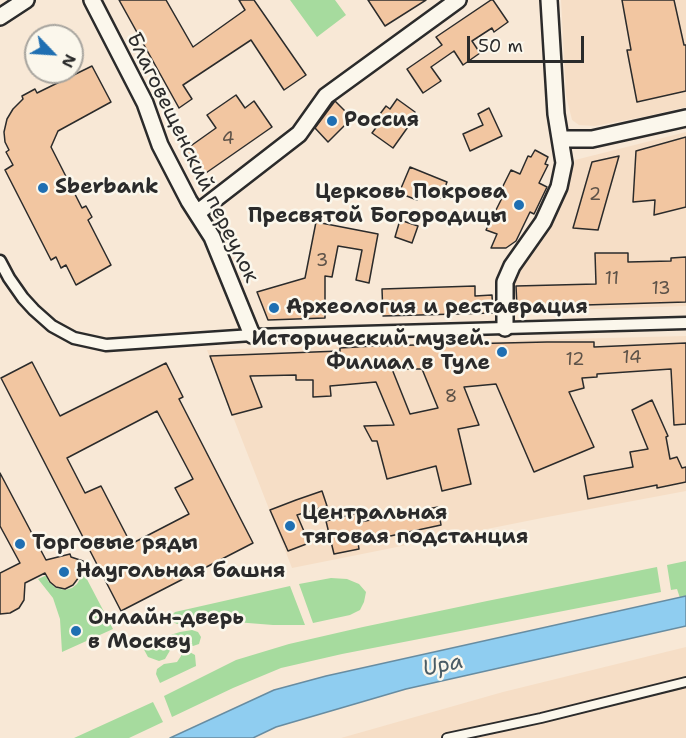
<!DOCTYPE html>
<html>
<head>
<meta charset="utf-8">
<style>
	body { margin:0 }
	#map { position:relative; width:686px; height:738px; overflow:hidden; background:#f8e8d6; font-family:"Shantell Sans",sans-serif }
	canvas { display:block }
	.north { position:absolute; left:24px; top:24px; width:60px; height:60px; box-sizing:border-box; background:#fbf7ec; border:2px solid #a8a59f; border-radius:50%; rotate:115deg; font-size:16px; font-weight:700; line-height:24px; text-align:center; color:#2b2b2b }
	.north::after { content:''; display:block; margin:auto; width:21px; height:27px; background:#1f6fb2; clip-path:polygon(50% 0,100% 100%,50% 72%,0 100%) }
	.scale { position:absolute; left:467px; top:36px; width:117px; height:27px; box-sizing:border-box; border:3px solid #2b2b2b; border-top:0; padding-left:8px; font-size:18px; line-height:21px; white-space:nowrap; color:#2b2b2b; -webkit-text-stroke:4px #fbf7ec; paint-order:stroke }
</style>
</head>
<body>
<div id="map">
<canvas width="686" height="738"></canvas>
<div class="north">N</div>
<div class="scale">50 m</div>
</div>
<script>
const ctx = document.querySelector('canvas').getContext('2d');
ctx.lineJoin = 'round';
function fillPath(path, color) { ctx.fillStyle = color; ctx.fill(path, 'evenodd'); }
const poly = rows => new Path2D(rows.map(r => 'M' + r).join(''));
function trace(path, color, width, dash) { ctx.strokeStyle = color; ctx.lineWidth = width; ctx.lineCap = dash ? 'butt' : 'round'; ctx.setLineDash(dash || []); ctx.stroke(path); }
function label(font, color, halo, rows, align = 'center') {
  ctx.font = font + ' "Shantell Sans",sans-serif'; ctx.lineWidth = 5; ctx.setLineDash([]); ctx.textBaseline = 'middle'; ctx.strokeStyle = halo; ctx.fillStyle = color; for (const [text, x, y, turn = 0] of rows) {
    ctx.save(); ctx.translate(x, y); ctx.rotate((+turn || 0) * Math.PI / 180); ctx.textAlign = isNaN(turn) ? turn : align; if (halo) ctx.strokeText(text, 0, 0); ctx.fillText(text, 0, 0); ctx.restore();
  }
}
const built = poly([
	[561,0,686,0,686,107,648,116,595,126,579,125,572,120,566,96],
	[686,132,686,306,510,312,512,288,525,255,549,221,568,186,575,160],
	[686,336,686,491,542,518,292,568,207,350,375,344],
	[686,647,686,738,341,738,503,692]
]);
const green = poly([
	[290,0,335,0,346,15,317,37],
	[686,561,686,596,680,598,677,589,671,590,667,565],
	[80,566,113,629,62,652,60,619,53,598,38,579,47,575,48,581,56,588,65,590,72,588,77,584,80,579,81,573],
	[657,567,661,592,342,654,281,668,233,688,172,717,164,696,236,660,289,644,363,627,487,601],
	[331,578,347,579,359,584,366,592,364,602,360,610,350,615,313,623,299,584],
	[290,586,305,625,273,625,198,619,177,624,173,622,171,616,175,612],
	[192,630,198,632,201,637,199,644,193,646,179,644,172,647,165,659,159,661,148,657,141,644,180,632],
	[186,650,195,655,196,666,160,683,156,674,157,669,164,664,177,662,181,656,182,651],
	[153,702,163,722,129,738,74,738]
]);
const water = poly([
	[686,596,686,626,406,689,276,727,253,738,170,738,274,690,326,676,686,596]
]);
const building = poly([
	[119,0,166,0,193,47,245,10,239,0,254,0,306,75,284,90,251,40,183,85,192,99,179,108,119,0],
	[368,0,426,0,385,26,368,0],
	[491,0,493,0,508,22,494,32,492,28,472,41,480,53,463,65,454,51,431,67,441,81,423,93,407,69,442,45,436,37,491,0],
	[622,0,674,0,684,45,686,45,686,91,637,102,627,50,631,50,622,0],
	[92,66,111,102,58,131,51,147,82,208,86,206,92,217,88,220,111,265,76,285,66,265,61,268,56,257,51,260,5,170,13,165,6,152,9,150,5,142,4,132,7,119,13,109,23,99,22,96,35,89,37,93,92,66],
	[236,95,245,108,254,101,272,127,203,175,191,165,185,150,216,128,207,115,236,95],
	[397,99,415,112,415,117,393,148,372,133,378,125,374,122,386,106,390,109,397,99],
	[335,101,352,118,328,142,315,128,335,101],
	[489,108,502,136,470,151,463,134,483,125,478,114,489,108],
	[686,137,686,207,654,215,655,200,633,202,636,151,686,137],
	[535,150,548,157,545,164,548,165,539,183,547,187,534,214,530,212,516,241,506,248,491,248,497,234,486,230,502,198,498,196,511,170,520,174,528,156,531,157,535,150],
	[619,156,598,230,573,228,592,162,619,156],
	[410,167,447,182,441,198,421,189,417,200,399,193,410,167],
	[400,220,418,226,412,243,395,237,400,220],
	[316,222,378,234,369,283,356,280,362,250,338,246,332,277,325,276,325,318,268,320,257,292,305,278,316,222],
	[595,253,628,253,628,262,671,261,671,258,686,257,686,302,517,307,516,286,596,284,595,253],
	[475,286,475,296,492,295,493,313,383,316,382,289,475,286],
	[547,342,594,342,594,347,686,343,686,424,674,425,671,369,597,374,597,377,582,378,584,388,569,392,594,447,534,472,496,384,464,387,479,425,458,429,471,484,442,491,436,466,387,479,377,441,372,441,364,426,394,425,376,382,330,386,331,396,313,397,313,380,296,380,296,375,250,376,262,407,232,415,210,356,340,351,340,348,373,346,547,342],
	[392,369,422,369,438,408,410,414,392,369],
	[32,362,60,416,166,363,183,397,179,399,253,543,121,611,1,378,32,362],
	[157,411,193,479,175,488,189,514,131,544,101,486,85,493,67,458,157,411],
	[652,400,668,436,666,437,670,459,677,457,682,468,686,467,686,482,657,488,657,485,588,499,584,476,633,467,630,452,648,449,632,410,652,400],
	[0,473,46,560,70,554,71,557,83,561,79,577,73,585,65,589,56,587,50,582,45,573,25,583,24,600,19,608,10,613,0,614,0,573,20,563,0,526,0,473],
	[322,491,327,506,297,515,309,543,288,551,270,510,296,500,322,491],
	[438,507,441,525,358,543,359,549,334,554,326,521,358,513,360,522,438,507]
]);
const service = poly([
	[447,738,541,718,686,682]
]);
const pedestrian = poly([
	[0,261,9,278,23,298,34,310,52,326,74,338,106,345,252,335,686,323]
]);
const minor = poly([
	[92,0,145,103,160,145,189,201,212,237,252,335],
	[0,17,26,0],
	[560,139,592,139,686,118],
	[197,213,299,134,326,96,458,0],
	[505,328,505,282,512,266,543,222,559,187,564,163,556,114,549,0]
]);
const markers = [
	[332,121,6,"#1f6fb2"],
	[43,188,6,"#1f6fb2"],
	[519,205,6,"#1f6fb2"],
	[274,308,6,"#1f6fb2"],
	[502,352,6,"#1f6fb2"],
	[290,526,6,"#1f6fb2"],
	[20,544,6,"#1f6fb2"],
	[64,572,6,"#1f6fb2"],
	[76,631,6,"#1f6fb2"]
];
const numberNames = [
	["4",228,139],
	["2",595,195],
	["3",322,261],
	["11",612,279],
	["13",661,289],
	["14",632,358],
	["12",575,360],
	["8",451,397]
];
const poiNames = [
	["Россия",344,121],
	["Sberbank",55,188],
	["Церковь Покрова",507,193,"right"],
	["Пресвятой Богородицы",507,217,"right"],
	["Археология и реставрация",286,308],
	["Исторический музей.",490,340,"right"],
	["Филиал в Туле",490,364,"right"],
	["Центральная",302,514],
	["тяговая подстанция",302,538],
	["Торговые ряды",32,544],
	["Наугольная башня",76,572],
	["Онлайн-дверь",88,619],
	["в Москву",88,643]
];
const streetNames = [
	["Благовещенский переулок",192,158,64]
];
const waterNames = [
	["Upa",443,666,-12]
];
fillPath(built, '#f6dec6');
fillPath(green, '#a6db9e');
fillPath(water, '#8fcdf0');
trace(water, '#678ca1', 1.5);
fillPath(building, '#f2c6a1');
trace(building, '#2b2b2b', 1.5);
trace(service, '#2b2b2b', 12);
trace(pedestrian, '#2b2b2b', 15);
trace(minor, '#2b2b2b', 20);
trace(service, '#fbf7ec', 8);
trace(pedestrian, '#fbf7ec', 10);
trace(minor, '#fbf7ec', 15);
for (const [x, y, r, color] of markers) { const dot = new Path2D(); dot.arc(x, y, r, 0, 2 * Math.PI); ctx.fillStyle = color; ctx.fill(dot); trace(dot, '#fbf7ec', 2); }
label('18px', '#5d5248', null, numberNames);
label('bold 21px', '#2b2b2b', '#fbf7ec', poiNames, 'left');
label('21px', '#2b2b2b', '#fbf7ec', streetNames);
label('italic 22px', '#495c66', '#fbf7ec', waterNames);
</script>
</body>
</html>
